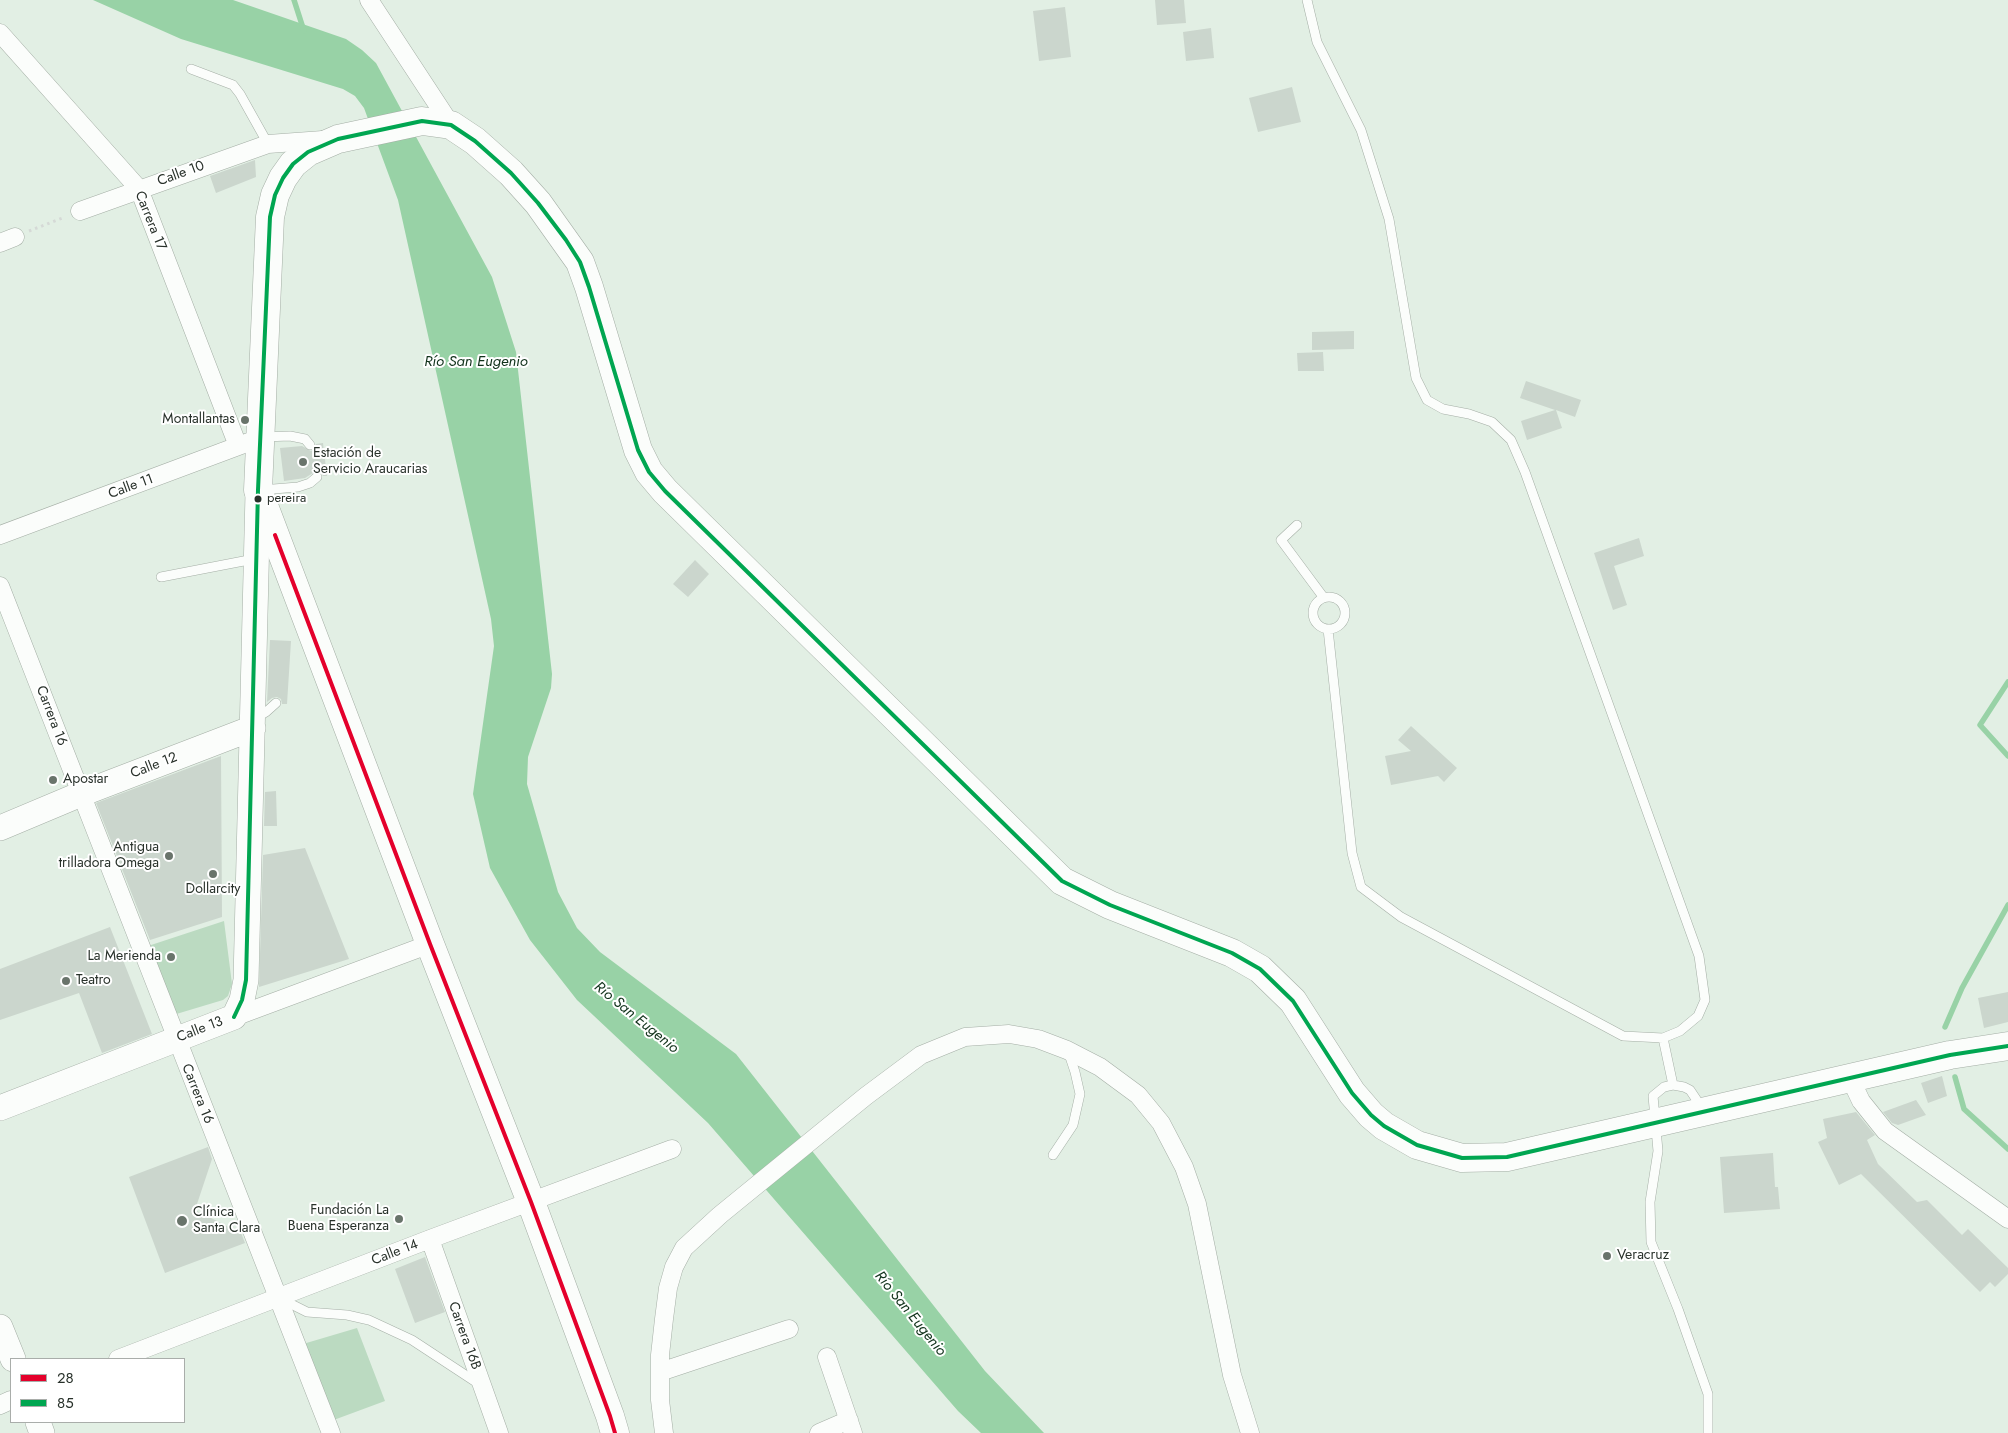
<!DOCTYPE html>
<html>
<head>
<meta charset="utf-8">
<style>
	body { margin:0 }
	#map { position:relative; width:2008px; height:1433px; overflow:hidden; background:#e2efe4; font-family:Jost,sans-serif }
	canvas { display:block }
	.legend { position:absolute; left:10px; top:1358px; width:175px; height:65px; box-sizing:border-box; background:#fff; border:1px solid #a9adaa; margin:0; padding:6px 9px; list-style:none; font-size:15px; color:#28312a }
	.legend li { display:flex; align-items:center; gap:10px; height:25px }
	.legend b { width:25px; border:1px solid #a9adaa }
</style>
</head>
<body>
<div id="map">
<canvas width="2008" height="1433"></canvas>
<ul class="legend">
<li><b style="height:6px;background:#e4002b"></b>28</li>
<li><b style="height:6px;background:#00a651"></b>85</li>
</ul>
</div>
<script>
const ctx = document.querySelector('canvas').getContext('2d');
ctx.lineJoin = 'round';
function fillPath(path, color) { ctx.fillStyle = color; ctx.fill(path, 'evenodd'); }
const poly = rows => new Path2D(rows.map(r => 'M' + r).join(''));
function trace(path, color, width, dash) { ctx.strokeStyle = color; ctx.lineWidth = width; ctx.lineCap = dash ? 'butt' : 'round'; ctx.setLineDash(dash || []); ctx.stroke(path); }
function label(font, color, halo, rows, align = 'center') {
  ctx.font = font + ' Jost,sans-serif'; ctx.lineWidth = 4; ctx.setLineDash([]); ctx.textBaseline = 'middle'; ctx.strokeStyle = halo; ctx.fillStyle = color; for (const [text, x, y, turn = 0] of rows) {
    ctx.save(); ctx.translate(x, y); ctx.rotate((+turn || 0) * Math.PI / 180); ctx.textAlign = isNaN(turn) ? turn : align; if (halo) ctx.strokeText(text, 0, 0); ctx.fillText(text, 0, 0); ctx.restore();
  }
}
const green = poly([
	[224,921,232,984,228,996,223,1000,173,1015,148,946],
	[357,1328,385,1401,331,1421,303,1344]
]);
const water = poly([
	[93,0,233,0,346,39,362,50,376,63,492,277,516,352,552,674,551,688,528,757,527,784,558,892,577,928,600,952,736,1054,985,1371,1044,1433,981,1433,958,1411,708,1123,577,1000,530,940,490,868,473,794,494,646,491,619,398,200,364,108,355,96,343,89,181,39]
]);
const stream = poly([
	[294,0,304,31],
	[2008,682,1980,725,2008,756],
	[1945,1027,1962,988,2008,905],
	[1955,1077,1964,1109,2008,1149]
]);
const building = poly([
	[1155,0,1184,0,1186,23,1157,25],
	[1065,7,1071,57,1039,61,1033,11],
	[1211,28,1214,58,1186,61,1183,32],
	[1292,87,1301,122,1258,132,1249,98],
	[255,160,256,177,216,193,210,176],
	[1354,331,1354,349,1312,350,1312,332],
	[1323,352,1324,371,1298,371,1297,353],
	[1526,381,1581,400,1575,417,1556,410,1562,428,1527,440,1521,421,1555,410,1520,398],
	[323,443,327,476,323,476,321,473,316,471,305,478,284,481,280,448,302,446,311,451,314,449,316,444],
	[1639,538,1644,556,1614,566,1627,605,1613,610,1594,553],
	[695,560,709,574,688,597,673,584],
	[270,640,291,641,287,704,282,704,281,699,277,697,272,698,267,702],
	[1411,726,1457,768,1444,782,1438,776,1391,785,1385,756,1411,751,1398,740],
	[221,756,222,917,150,940,96,803],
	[276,791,277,826,264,826,265,792],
	[305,848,349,959,259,987,263,855],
	[110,927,152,1034,102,1053,79,993,0,1020,0,969],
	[2008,992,2008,1022,1984,1028,1978,998],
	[1942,1076,1947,1096,1928,1103,1921,1083],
	[1916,1100,1926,1115,1898,1125,1892,1123,1883,1112],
	[1856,1112,1875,1135,1867,1140,1878,1164,1917,1202,1927,1200,1962,1235,1968,1229,2008,1268,2008,1274,1995,1287,1990,1282,1980,1292,1861,1174,1839,1185,1818,1142,1827,1138,1823,1119],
	[208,1147,212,1159,195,1210,241,1233,245,1243,165,1273,129,1177],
	[1773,1153,1775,1187,1778,1187,1780,1209,1724,1213,1720,1157],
	[425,1257,445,1312,415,1323,395,1269]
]);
const path = poly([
	[29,231,65,217]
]);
const lane = poly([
	[1307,0,1317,42,1361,130,1389,219,1416,378,1427,400,1443,409,1469,414,1492,422,1511,440,1525,472,1699,956,1705,1000,1698,1016,1680,1031,1663,1038,1623,1036,1401,917,1361,887,1352,853,1328,629],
	[191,69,233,85,240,94,268,144],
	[263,437,290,436,305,439,310,445],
	[261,490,298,487,310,483,317,477],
	[1297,525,1281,540,1324,598],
	[161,577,254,559],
	'1313 613a16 16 0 1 1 32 0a16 16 0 1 1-32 0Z',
	[253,715,261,715,266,712,276,703],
	[1663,1038,1673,1085,1684,1087,1690,1090,1702,1108],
	[1673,1085,1664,1087,1653,1096,1658,1151,1650,1202,1651,1242,1678,1309,1708,1394,1708,1433],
	[1053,1155,1073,1125,1080,1094,1075,1072,1068,1051],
	[279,1298,307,1312,347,1315,369,1320,412,1340,479,1384]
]);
const street = poly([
	[369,0,451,125],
	[0,33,139,189,238,446],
	[80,211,268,144,323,140],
	[0,243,15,237],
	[0,535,249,442],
	[0,586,331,1433],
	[234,1017,430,944],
	[1850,1078,1861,1101,1885,1131,2008,1219],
	[430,1239,499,1433],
	[827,1357,853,1433],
	[118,1359,430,1239,672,1149],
	[660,1372,789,1329],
	[0,1405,11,1400],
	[664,1433,660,1400,660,1355,664,1319,668,1288,674,1267,684,1248,720,1215,866,1096,921,1055,965,1037,1009,1034,1038,1039,1067,1050,1100,1067,1138,1095,1161,1123,1184,1167,1197,1204,1232,1375,1250,1433],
	[819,1433,849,1420]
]);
const secondary = poly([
	[0,828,81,794,253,728],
	[0,1108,234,1017,242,1000,246,980,258,493],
	[0,1327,13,1359],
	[38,1422,42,1433]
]);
const primary = poly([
	[615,1433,610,1416,531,1202,430,944,258,490,270,217,275,195,283,178,293,164,308,152,338,139,422,121,451,125,475,141,511,173,538,203,580,262,589,287,638,450,649,472,665,491,1062,881,1110,905,1232,953,1260,969,1293,1001,1352,1093,1371,1115,1384,1126,1417,1145,1462,1158,1507,1157,1950,1055,2008,1046]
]);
const bus1 = poly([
	[275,535,430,944,531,1202,610,1416,615,1433]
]);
const bus2 = poly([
	[234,1017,242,1000,246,980,258,490,270,217,275,195,283,178,293,164,308,152,338,139,422,121,451,125,475,141,511,173,538,203,566,240,580,262,589,287,638,450,649,472,665,491,1062,881,1110,905,1232,953,1260,969,1293,1001,1352,1093,1371,1115,1384,1126,1417,1145,1462,1158,1507,1157,1950,1055,2008,1046]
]);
const markers = [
	[245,420,5,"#69746b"],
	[303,462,5,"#69746b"],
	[258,499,4.5,"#28312a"],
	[53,780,5,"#69746b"],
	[169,856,5,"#69746b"],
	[213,874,5,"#69746b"],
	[171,957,5,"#69746b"],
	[66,981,5,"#69746b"],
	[399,1219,5,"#69746b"],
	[182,1221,6,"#69746b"],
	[1607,1256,5,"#69746b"]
];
const busNames = [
	["pereira",267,499]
];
const streetNames = [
	["Calle 10",181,174,-20],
	["Carrera 17",150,221,68],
	["Calle 11",131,487,-20],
	["Carrera 16",51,716,69],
	["Calle 12",154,766,-21],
	["Calle 13",200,1030,-21],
	["Carrera 16",197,1094,68],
	["Calle 14",395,1253,-21],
	["Carrera 16B",464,1336,70]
];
const poiNames = [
	["Montallantas",235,420,"right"],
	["Estación de",313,454],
	["Servicio Araucarias",313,470],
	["Apostar",63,780],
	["Antigua",159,848,"right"],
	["trilladora Omega",159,864,"right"],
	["Dollarcity",213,890,"center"],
	["La Merienda",161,957,"right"],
	["Teatro",76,981],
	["Fundación La",389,1211,"right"],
	["Buena Esperanza",389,1227,"right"],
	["Clínica",193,1213],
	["Santa Clara",193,1229],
	["Veracruz",1617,1256]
];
const waterNames = [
	["Río San Eugenio",476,362],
	["Río San Eugenio",636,1018,39],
	["Río San Eugenio",910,1314,51]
];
fillPath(green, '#bbdac1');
fillPath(water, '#98d2a6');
trace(stream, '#98d2a6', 5.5);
fillPath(building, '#cbd6cd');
trace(lane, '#a4aea5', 10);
trace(street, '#a4aea5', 19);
trace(secondary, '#a4aea5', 26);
trace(primary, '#a4aea5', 29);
trace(path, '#d5d9d6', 3, [2.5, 4]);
trace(lane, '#fbfdfb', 9);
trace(street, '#fbfdfb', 18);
trace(secondary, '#fbfdfb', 25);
trace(primary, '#fbfdfb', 28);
trace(bus1, '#e4002b', 4);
trace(bus2, '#00a651', 4);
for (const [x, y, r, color] of markers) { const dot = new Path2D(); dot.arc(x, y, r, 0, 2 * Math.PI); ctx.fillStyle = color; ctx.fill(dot); trace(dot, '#fff', 2); }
label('13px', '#28312a', '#fff', busNames, 'left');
label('14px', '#28312a', '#fff', streetNames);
label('14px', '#28312a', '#fff', poiNames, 'left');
label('italic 15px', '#11321b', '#fff', waterNames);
</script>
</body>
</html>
